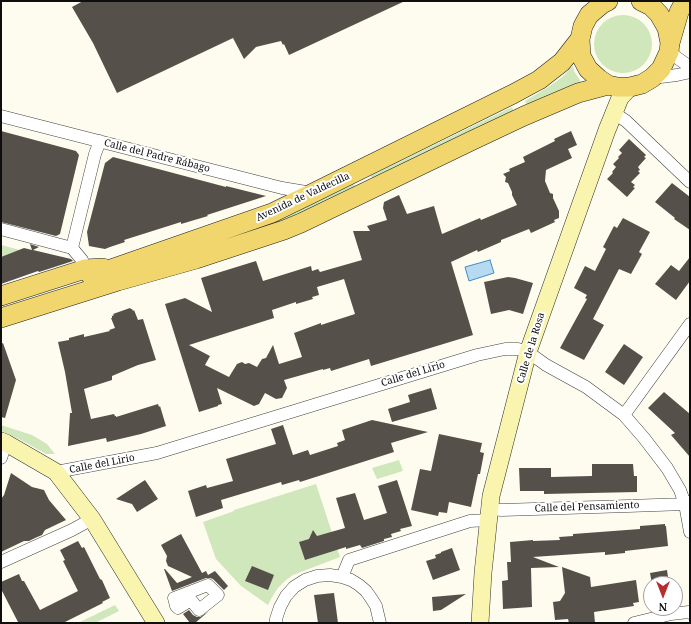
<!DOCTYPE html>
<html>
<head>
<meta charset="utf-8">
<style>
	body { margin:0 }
	#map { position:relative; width:691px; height:624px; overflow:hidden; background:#fefcef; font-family:"Noto Serif",serif }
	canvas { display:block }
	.frame { position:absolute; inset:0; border:2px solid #0e0e0e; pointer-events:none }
	.north { position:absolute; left:643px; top:576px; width:40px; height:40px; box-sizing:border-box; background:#fff; border:1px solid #9f9f9f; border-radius:50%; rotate:180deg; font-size:11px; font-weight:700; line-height:16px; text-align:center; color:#0e0e0e }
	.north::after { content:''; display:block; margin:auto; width:14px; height:18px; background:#b62d2e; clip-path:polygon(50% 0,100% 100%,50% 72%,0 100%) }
</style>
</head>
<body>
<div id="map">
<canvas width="691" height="624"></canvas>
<div class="frame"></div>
<div class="north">N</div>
</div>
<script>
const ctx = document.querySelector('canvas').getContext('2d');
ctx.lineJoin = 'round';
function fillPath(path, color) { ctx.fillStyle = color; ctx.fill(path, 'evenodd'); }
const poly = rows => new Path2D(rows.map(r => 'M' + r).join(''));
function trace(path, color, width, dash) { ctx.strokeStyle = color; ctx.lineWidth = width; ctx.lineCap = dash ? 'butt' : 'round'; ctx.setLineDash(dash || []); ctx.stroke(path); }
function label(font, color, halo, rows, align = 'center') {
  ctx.font = font + ' "Noto Serif",serif'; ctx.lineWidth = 4; ctx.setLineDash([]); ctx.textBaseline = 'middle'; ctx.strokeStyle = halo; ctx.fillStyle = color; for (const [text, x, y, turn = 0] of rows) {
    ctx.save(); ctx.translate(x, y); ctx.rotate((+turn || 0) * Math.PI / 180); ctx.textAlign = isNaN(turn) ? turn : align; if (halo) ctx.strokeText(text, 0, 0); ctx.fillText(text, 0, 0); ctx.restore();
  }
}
const green = poly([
	'594 44a29 29 0 1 1 58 0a29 29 0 1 1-58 0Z',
	[573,66,574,71,581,82,527,105,525,101,550,86,561,78],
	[512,107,514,112,374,179,370,176],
	[353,184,357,187,284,222,72,288,283,219,325,197],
	[1,245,20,250,1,257],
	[1,425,32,435,47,444,55,454,46,454,17,438,1,431],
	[399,460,403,471,377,479,372,468],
	[316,484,340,557,293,575,286,580,278,588,272,597,268,605,241,586,216,559,203,522,234,511,234,510],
	[115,605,119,611,95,623,78,623]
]);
const water = poly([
	[490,260,494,273,469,281,465,267,490,260]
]);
const building = poly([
	[83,1,405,1,289,55,284,44,283,45,281,41,260,46,256,47,244,59,233,38,117,93,93,43,72,7],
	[1,131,76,151,79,155,60,234,56,236,1,222],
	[571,131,577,145,568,149,572,158,546,170,545,181,550,193,553,194,553,198,559,211,559,218,554,220,555,222,531,233,529,229,501,240,501,242,478,252,477,250,451,262,473,335,371,366,369,359,331,371,330,368,323,370,323,369,284,380,287,388,282,398,276,399,265,393,259,404,254,406,217,388,222,404,218,405,218,406,199,412,165,304,185,298,212,312,201,278,256,261,263,281,311,266,312,271,318,269,320,272,362,260,353,231,370,231,367,226,387,220,383,208,384,202,399,195,407,214,434,206,442,234,480,218,481,220,517,205,512,195,512,192,508,183,505,182,506,177,503,174,510,171,509,169,525,162,523,157,555,141,554,139],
	[344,279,355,314,321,325,321,323,294,333,302,357,279,364,273,345,266,358,262,359,257,367,249,363,245,364,242,362,237,364,229,377,205,365,210,356,189,345,274,318,272,310,296,302,296,304,313,299,312,297,319,295,317,287],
	[629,139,646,155,644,157,646,158,638,167,640,170,638,171,640,173,631,182,635,185,633,187,635,188,627,197,607,179,613,173,612,172,616,167,613,164,619,158,618,157,622,153,619,150],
	[113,157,226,187,226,186,266,196,207,215,208,216,181,224,181,222,124,240,125,242,110,247,105,249,89,246,87,232,105,163],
	[672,183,690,197,689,198,690,199,690,230,674,219,675,218,655,202],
	[623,218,650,232,639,252,642,254,631,274,619,269,593,319,604,325,584,360,560,348,587,299,585,298,587,295,574,288,585,266,595,271,606,249,603,247,614,226,617,228],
	[30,244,39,247,33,250,71,259,73,261,39,272,38,271,1,284,1,257,24,248,32,250],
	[690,257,690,281,676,300,655,284,671,265,679,271],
	[508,277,515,278,533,283,523,314,509,310,491,314,484,282],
	[130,308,131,309,132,309,133,311,134,310,138,320,143,319,156,360,138,365,112,376,112,380,84,389,91,419,114,414,115,416,116,416,116,417,158,404,159,407,160,406,166,426,141,434,107,442,106,438,68,446,70,413,72,413,65,372,58,342,69,340,69,338,84,334,84,337,110,331,109,330,115,328,111,318,112,318,112,316,114,315,113,314],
	[3,343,16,380,5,418,1,417,1,344],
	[624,344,643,357,624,385,605,372],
	[431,388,437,409,392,422,388,409,410,402,408,395],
	[664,392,690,414,690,457,671,435,675,433,648,408],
	[372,420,428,432,391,443,394,452,300,482,299,480,282,485,281,482,221,500,223,508,196,517,188,491,206,485,207,488,233,481,226,459,276,444,271,429,283,425,293,455,308,450,310,455,338,446,337,443,345,440,342,430],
	[439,434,482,443,480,452,484,453,480,474,478,474,471,507,449,502,447,513,439,512,438,516,411,510,420,469,431,471],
	[592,464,633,464,634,476,637,476,637,492,544,494,544,491,520,491,519,468,551,468,551,477,592,476],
	[11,473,32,487,44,490,49,500,66,520,45,530,42,535,35,538,29,541,24,541,1,552,1,499,4,495],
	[145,480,158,499,137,512,132,504,116,499],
	[397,480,412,526,400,529,401,531,391,534,392,537,384,539,384,541,362,548,360,545,346,549,346,547,305,560,299,542,309,539,313,530,317,536,345,528,336,498,355,493,364,520,387,513,378,486],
	[665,524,665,526,666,526,668,546,625,551,625,553,605,555,605,552,533,557,559,567,531,568,532,607,503,609,502,581,508,580,507,562,511,562,510,542,533,540,533,541,560,540,559,537,573,536,573,534,640,529,640,526],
	[181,534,202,573,206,571,208,575,215,571,228,586,224,590,213,579,210,578,206,578,172,591,164,569,165,569,177,583,192,577,168,566,166,561,167,556,161,545],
	[78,541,82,548,84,547,100,579,102,580,110,598,102,602,103,603,63,623,15,623,18,622,1,589,1,582,19,574,22,581,24,581,40,610,78,591,63,561,65,560,60,550],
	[452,548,460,570,433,580,426,561,436,558,435,555,441,553,441,552],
	[252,566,274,575,268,590,245,581],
	[562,567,590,577,591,587,636,580,639,602,633,603,634,606,594,612,595,623,569,623,568,619,555,620,553,602,560,601,565,593],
	[667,570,669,584,652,584,650,573],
	[334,593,338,623,318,623,314,595],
	[466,594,441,610,433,611,432,597],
	[189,610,193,615,197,617,200,617,208,612,195,623,190,623,183,614]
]);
const street = poly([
	[669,52,690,67],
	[652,78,677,75,690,72],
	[1,116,282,188,312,193],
	[620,117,626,121,690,182],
	[1,229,72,248,82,260,85,269],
	[72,248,95,154,100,141],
	[624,415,690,324],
	[1,458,6,443],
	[56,472,157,453,477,355,505,349,518,349,528,352,546,365,586,387,624,415,644,438,667,468,680,490,685,504,690,532],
	[489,509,502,510,628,506,685,504,690,502],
	[1,562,72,530,92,519],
	[342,577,349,560,470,521,488,520],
	[208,585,218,595,199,610,191,600,178,608,176,606,174,598,208,585],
	[276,623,276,619,280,607,286,596,294,587,305,580,317,576,330,575,342,577,351,580,359,585,366,591,371,598,376,606,380,623],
	[634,623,671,614,689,612,690,613]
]);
const secondary = poly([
	[1,441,6,443,56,472,92,519,156,623],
	[480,623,483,573,491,496,528,352,607,130,620,98,630,87]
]);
const primary = poly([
	[608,1,602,4,589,15,583,26,580,39,581,56,588,69,599,79,608,85,617,87,630,87,642,84,652,78,661,69,669,52,670,43,667,28,659,14,651,6,641,1],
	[670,43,679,12,685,1],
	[91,276,272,213,313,193,513,94,539,80,562,62,580,39],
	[1,296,85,269,103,268],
	[1,318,118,281,196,259,284,230,301,223,471,141,524,116,578,93,608,85]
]);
const streetNames = [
	["Calle del Padre Rábago",157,156,14],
	["Avenida de Valdecilla",303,197,-25],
	["Calle de la Rosa",531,348,-73],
	["Calle del Lirio",413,374,-17],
	["Calle del Lirio",102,464,-11],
	["Calle del Pensamiento",587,507,-2]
];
fillPath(green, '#d0e7bb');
fillPath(water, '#b7daf3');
trace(water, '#428cc6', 1);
fillPath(building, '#56504b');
trace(street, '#414141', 13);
trace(secondary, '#303030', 18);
trace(primary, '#1f1f1f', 20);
trace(street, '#fff', 12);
trace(secondary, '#faf5ae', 17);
trace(primary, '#f1d66d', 19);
label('10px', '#0e0e0e', '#fff', streetNames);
</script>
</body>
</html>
